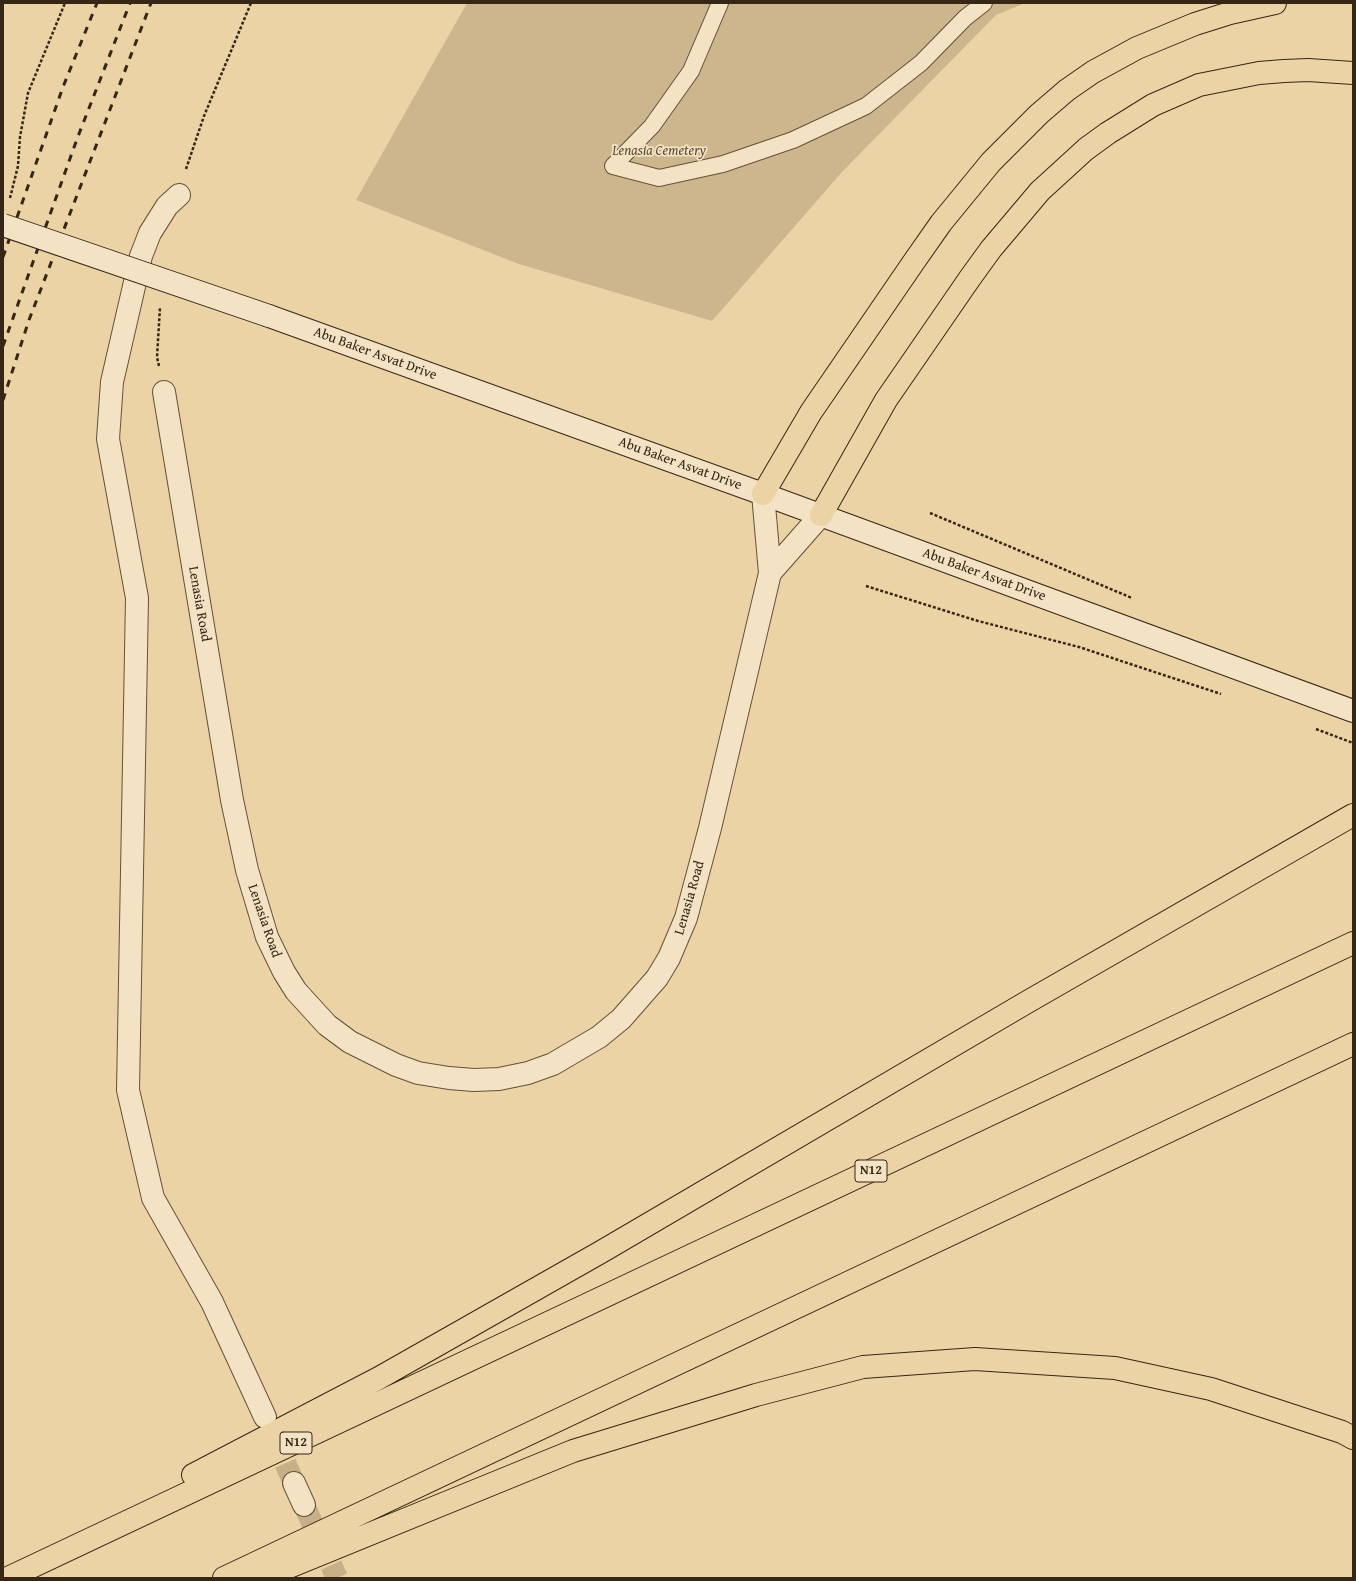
<!DOCTYPE html>
<html>
<head>
<meta charset="utf-8">
<style>
	body { margin:0 }
	#map { position:relative; width:1356px; height:1581px; overflow:hidden; background:#ecd3a5; font-family:"Gentium Book Plus",serif }
	canvas { display:block }
	.frame { position:absolute; inset:0; border:4px solid #352616; pointer-events:none }
</style>
</head>
<body>
<div id="map">
<canvas width="1356" height="1581"></canvas>
<div class="frame"></div>
</div>
<script>
const ctx = document.querySelector('canvas').getContext('2d');
ctx.lineJoin = 'round';
function fillPath(path, color) { ctx.fillStyle = color; ctx.fill(path, 'evenodd'); }
const poly = rows => new Path2D(rows.map(r => 'M' + r).join(''));
function trace(path, color, width, dash) { ctx.strokeStyle = color; ctx.lineWidth = width; ctx.lineCap = dash ? 'butt' : 'round'; ctx.setLineDash(dash || []); ctx.stroke(path); }
function label(font, color, halo, rows, align = 'center') {
  ctx.font = font + ' "Gentium Book Plus",serif'; ctx.lineWidth = 3.5; ctx.setLineDash([]); ctx.textBaseline = 'middle'; ctx.strokeStyle = halo; ctx.fillStyle = color; for (const [text, x, y, turn = 0] of rows) {
    ctx.save(); ctx.translate(x, y); ctx.rotate((+turn || 0) * Math.PI / 180); ctx.textAlign = isNaN(turn) ? turn : align; if (halo) ctx.strokeText(text, 0, 0); ctx.fillText(text, 0, 0); ctx.restore();
  }
}
const green = poly([
	[467,3,1025,3,996,15,842,172,712,321,519,264,356,200]
]);
const minorTunnel = poly([
	[272,1433,294,1483],
	[304,1505,337,1578]
]);
const path = poly([
	[186,169,204,116,251,3],
	[10,198,18,166,20,137,28,93,65,3],
	[159,366,157,357,160,307],
	[930,513,1132,598],
	[866,586,978,621,1079,647,1221,694],
	[1316,729,1353,743]
]);
const service = poly([
	[720,3,691,71,652,126,613,166,659,178,723,164,793,140,866,106,921,63,965,18,984,3]
]);
const minor = poly([
	[179,195,167,206,150,233,141,256,112,382,108,439,137,598,128,1090,153,1198,212,1302,265,1417],
	[164,392,232,800,247,870,267,937,284,972,296,991,327,1025,350,1042,396,1065,418,1073,449,1078,474,1080,499,1079,528,1073,553,1064,599,1037,621,1019,657,978,669,958,686,918,710,828,770,573,763,494],
	[770,573,821,515],
	[294,1483,304,1505]
]);
const secondary = poly([
	[269,316,763,494,1353,711]
]);
const motorway = poly([
	[763,494,811,412,913,263,941,223,991,162,1039,114,1067,90,1093,72,1137,48,1195,24,1230,13,1275,3],
	[821,515,886,400,970,278,991,249,1040,191,1086,149,1108,133,1153,105,1199,85,1259,73,1284,71,1308,70,1353,73],
	[193,1475,379,1378,601,1252,1029,1001,1353,815],
	[8,1578,1353,943],
	[224,1578,1353,1044],
	[262,1578,573,1451,756,1395,863,1367,975,1359,1115,1368,1211,1389,1342,1432,1353,1438]
]);
const rail = poly([
	[3,257,63,87,97,3],
	[3,346,77,139,130,3],
	[3,400,29,320,151,3]
]);
const secondaryBridge = poly([
	[3,225,269,316]
]);
const shields = [
	[871,1171,32],
	[296,1443,32]
];
const shieldNames = [
	["N12",871,1171],
	["N12",296,1443]
];
const parkNames = [
	["Lenasia Cemetery",659,151]
];
const streetNames = [
	["Abu Baker Asvat Drive",375,354,20],
	["Abu Baker Asvat Drive",680,464,20],
	["Abu Baker Asvat Drive",984,575,20],
	["Lenasia Road",199,604,80],
	["Lenasia Road",690,898,-74],
	["Lenasia Road",264,921,71]
];
fillPath(green, '#cdb68d');
trace(minorTunnel, '#c7b088', 22, [22, 11]);
trace(service, '#63513a', 18);
trace(minor, '#63513a', 24);
trace(secondary, '#352616', 24);
trace(motorway, '#352616', 24);
trace(path, '#352616', 2.5, [3, 2]);
trace(service, '#f3e2c4', 16);
trace(minor, '#f3e2c4', 22);
trace(secondary, '#f3e2c4', 22);
trace(motorway, '#ecd3a5', 22);
trace(rail, '#352616', 3, [7, 7]);
trace(secondaryBridge, '#352616', 24, []);
trace(secondaryBridge, '#f3e2c4', 22);
for (const [x, y, w] of shields) { const box = new Path2D(); box.roundRect(x - w / 2, y - 11, w, 22, 3); ctx.fillStyle = '#f3e2c4'; ctx.fill(box); trace(box, '#352616', 1); }
label('bold 13px', '#352616', null, shieldNames);
label('italic 14px', '#5b4a34', '#f3e2c4', parkNames);
label('14px', '#352616', '#f3e2c4', streetNames);
</script>
</body>
</html>
